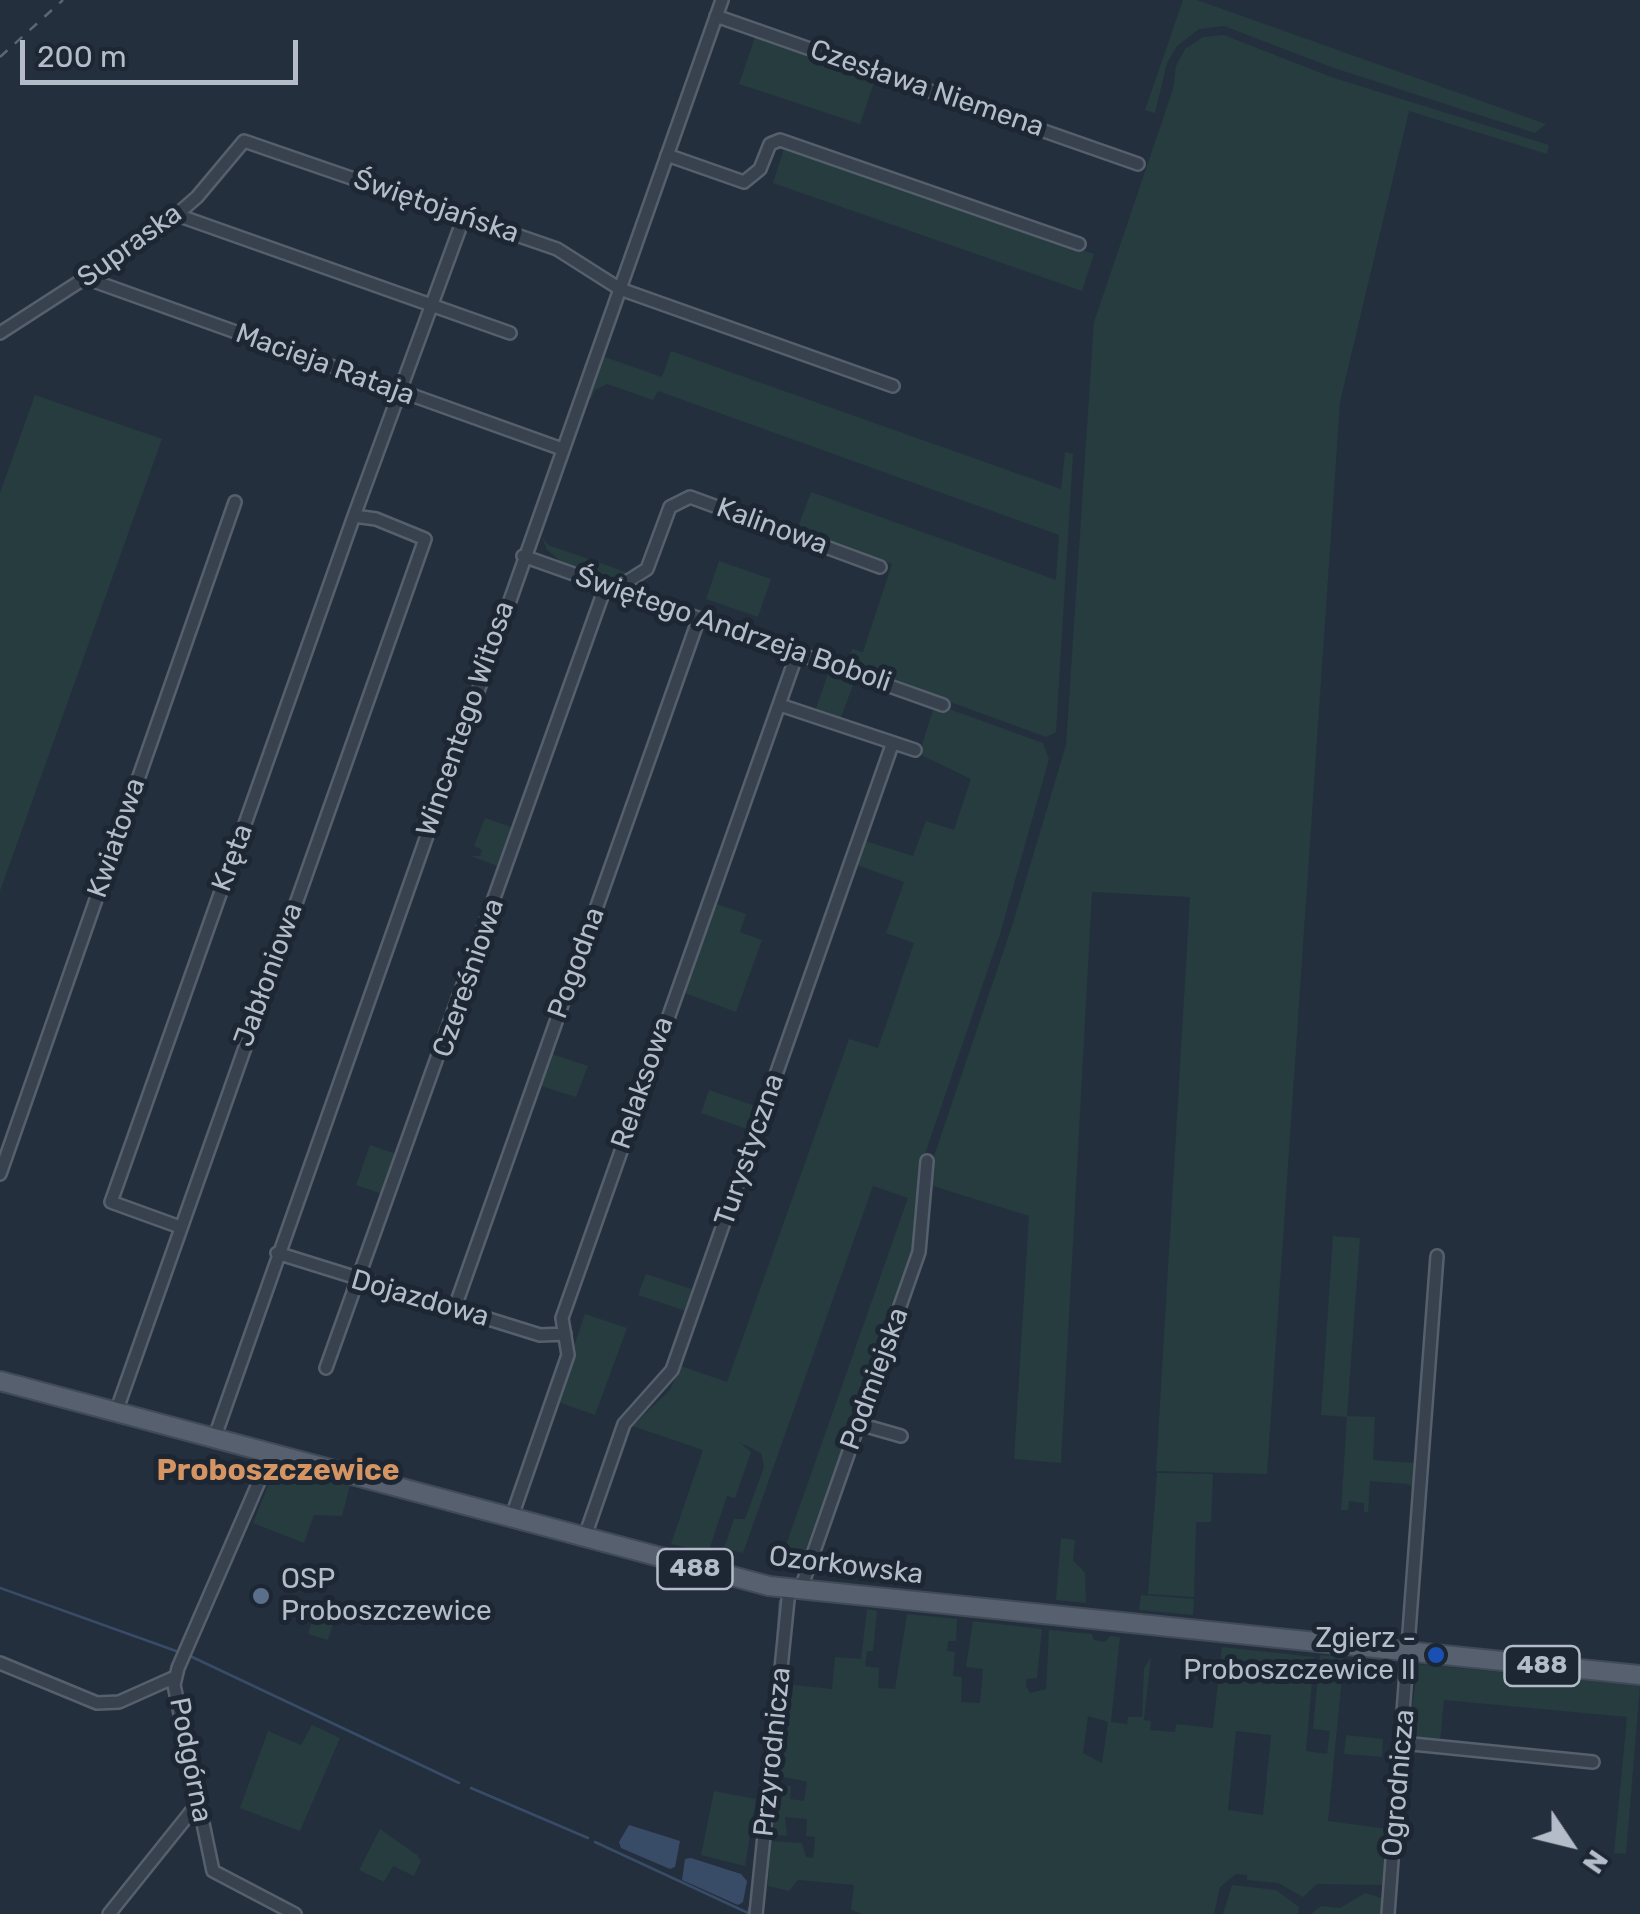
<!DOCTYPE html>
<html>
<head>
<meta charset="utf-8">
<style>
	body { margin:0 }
	#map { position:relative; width:1640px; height:1914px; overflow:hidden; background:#242f3e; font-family:Rubik,sans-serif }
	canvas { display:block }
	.north { position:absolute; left:1520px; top:1794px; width:100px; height:100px; -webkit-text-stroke:8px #1d2633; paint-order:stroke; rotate:125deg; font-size:28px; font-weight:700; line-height:40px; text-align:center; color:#b4bcc9 }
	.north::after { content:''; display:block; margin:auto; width:35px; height:45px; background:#b4bcc9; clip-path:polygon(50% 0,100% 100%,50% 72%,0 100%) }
	.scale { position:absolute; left:20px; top:40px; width:278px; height:45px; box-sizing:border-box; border:5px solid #b4bcc9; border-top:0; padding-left:12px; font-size:30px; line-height:35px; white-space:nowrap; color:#b4bcc9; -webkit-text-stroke:8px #1d2633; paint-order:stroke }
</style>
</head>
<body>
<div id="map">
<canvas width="1640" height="1914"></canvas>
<div class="north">N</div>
<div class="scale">200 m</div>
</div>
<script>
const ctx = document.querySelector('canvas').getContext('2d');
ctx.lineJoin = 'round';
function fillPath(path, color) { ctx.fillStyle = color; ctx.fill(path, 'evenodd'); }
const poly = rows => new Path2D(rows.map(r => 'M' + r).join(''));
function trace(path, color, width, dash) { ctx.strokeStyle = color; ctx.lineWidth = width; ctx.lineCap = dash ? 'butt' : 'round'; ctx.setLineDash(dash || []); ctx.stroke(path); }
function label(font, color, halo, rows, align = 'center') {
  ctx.font = font + ' Rubik,sans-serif'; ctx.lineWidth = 10; ctx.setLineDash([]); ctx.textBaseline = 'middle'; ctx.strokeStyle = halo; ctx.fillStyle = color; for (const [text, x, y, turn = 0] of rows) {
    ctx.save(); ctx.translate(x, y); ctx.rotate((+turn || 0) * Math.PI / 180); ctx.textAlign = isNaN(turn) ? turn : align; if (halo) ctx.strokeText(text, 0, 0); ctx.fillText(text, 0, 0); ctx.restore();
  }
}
const green = poly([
	[1183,0,1197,0,1546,124,1535,133,1331,67,1224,26,1199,29,1177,46,1167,63,1155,113,1145,110],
	[1224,35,1331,77,1549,145,1547,154,1409,111,1340,402,1267,1474,1156,1471,1190,897,1092,892,1061,1463,1014,1459,1029,1216,930,1185,932,1162,1012,926,1066,745,1094,322,1173,89,1176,66,1185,49,1203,37],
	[755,37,875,79,860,124,739,84],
	[785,145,1094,254,1082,291,773,183],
	[671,351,1061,489,1065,452,1073,454,1056,732,1046,737,847,664,852,649,863,652,892,564,797,530,811,492,1056,580,1059,535,658,391,653,400,607,384,595,390,591,399,588,396,602,356,662,377],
	[35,395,162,439,0,891,0,493],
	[662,507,642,569,620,580,563,563,547,550,542,537,548,545,629,573,640,568],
	[719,561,771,579,758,617,706,599],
	[836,668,1043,743,1049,759,1000,934,923,1160,914,1252,798,1570,779,1565,908,1198,873,1186,743,1553,724,1548,734,1519,745,1519,753,1497,764,1467,761,1453,739,1442,751,1452,735,1498,727,1496,708,1553,671,1544,703,1450,632,1426,670,1390,681,1366,727,1382,849,1039,878,1048,914,943,886,933,904,882,857,865,865,841,913,856,926,821,954,830,971,779,919,754,934,707,855,680,840,720,815,711,829,671],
	[485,818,514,828,500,867,471,856,480,856,482,850,474,846],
	[713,903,746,914,740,932,762,940,736,1012,682,992],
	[549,1053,588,1066,576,1097,538,1085],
	[709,1090,758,1107,750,1130,701,1113],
	[370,1145,399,1155,385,1195,356,1185],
	[1333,1236,1360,1238,1347,1416,1375,1417,1373,1460,1413,1463,1420,1454,1418,1492,1408,1484,1370,1481,1368,1512,1364,1512,1364,1503,1349,1501,1348,1510,1341,1510,1347,1417,1321,1415],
	[646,1274,694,1290,686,1311,638,1295],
	[585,1314,627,1328,595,1415,555,1401],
	[276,1465,350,1485,342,1516,314,1515,304,1543,253,1523],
	[1157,1473,1213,1474,1211,1522,1196,1522,1194,1597,1148,1594],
	[1061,1538,1075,1540,1073,1560,1085,1573,1086,1603,1056,1600],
	[1141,1595,1194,1599,1193,1615,1139,1610],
	[318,1601,338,1607,328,1640,308,1634],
	[867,1609,877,1611,873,1651,867,1651,865,1666,879,1668,878,1688,895,1689,907,1614,957,1619,956,1641,948,1641,947,1651,955,1652,953,1676,962,1677,961,1702,980,1703,983,1669,966,1667,973,1621,1042,1629,1037,1678,1027,1679,1026,1686,1030,1693,1046,1689,1049,1630,1092,1634,1094,1640,1105,1642,1110,1636,1120,1637,1111,1722,1127,1724,1128,1717,1142,1717,1144,1668,1151,1657,1144,1720,1151,1721,1150,1730,1175,1732,1176,1724,1213,1728,1222,1647,1314,1657,1306,1751,1327,1754,1330,1731,1313,1729,1320,1655,1344,1657,1328,1821,1388,1829,1383,1885,1317,1884,1303,1897,1278,1883,1247,1880,1247,1875,1236,1874,1220,1887,1214,1914,862,1914,851,1910,854,1885,798,1880,789,1891,768,1886,770,1841,802,1843,806,1857,813,1858,814,1850,815,1837,806,1836,807,1819,785,1817,787,1836,771,1834,775,1785,791,1786,790,1799,804,1801,807,1782,776,1775,786,1708,784,1684,832,1689,835,1657,861,1659],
	[1088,1716,1108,1722,1102,1763,1083,1753],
	[1236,1731,1271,1735,1263,1815,1228,1810],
	[1418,1664,1640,1686,1626,1854,1614,1853,1627,1717,1444,1700,1440,1741,1408,1736],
	[312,1725,340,1738,300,1831,240,1808,268,1731,301,1745],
	[1346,1735,1383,1739,1382,1757,1344,1754],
	[714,1791,756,1799,745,1866,701,1855],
	[380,1829,417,1855,421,1861,414,1876,393,1866,384,1882,359,1870],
	[1232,1885,1276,1890,1299,1907,1298,1914,1223,1914],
	[1365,1893,1382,1898,1381,1914,1311,1914,1321,1906,1340,1908]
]);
const water = poly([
	[629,1825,680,1841,675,1867,670,1869,621,1848,619,1842],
	[691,1858,741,1874,747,1881,743,1902,738,1905,682,1880,685,1859]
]);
const stream = poly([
	[0,1588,176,1651],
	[190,1656,459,1783],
	[775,1674,780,1601],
	[471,1788,588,1838],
	[595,1842,748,1913],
	[748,1913,753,1897]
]);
const minor = poly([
	[716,16,1138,164],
	[667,155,744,182,760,169,770,144,780,140,1079,244],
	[177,215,510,333],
	[88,279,562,449],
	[0,333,158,231,197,197,244,141,557,249,620,289,893,386],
	[354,516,464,217],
	[523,556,943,705],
	[617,588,647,569,670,507,690,497,880,567],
	[780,705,915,750],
	[0,1174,235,502],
	[277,1253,540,1335,565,1334],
	[455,1307,699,618],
	[326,1368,606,585],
	[116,1412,425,539,376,519,354,516,111,1202,180,1227],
	[859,1424,901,1436],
	[214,1439,722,0],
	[271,1454,178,1668,174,1685,213,1871,295,1914],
	[511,1519,568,1355,562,1318,798,651],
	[584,1539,624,1424,672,1370,892,745],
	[800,1591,919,1252,927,1161],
	[0,1663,97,1703,119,1702,175,1677],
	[1402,1743,1593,1762],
	[109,1914,198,1803],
	[756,1914,789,1590],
	[1388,1914,1437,1256]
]);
const primary = poly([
	[0,1381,769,1586,1640,1675]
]);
const rail = poly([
	[0,57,63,0]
]);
const markers = [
	[261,1596,10,"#5c6f8a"],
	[1436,1655,10,"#1a4fb4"]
];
const shields = [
	[695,1569,75],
	[1542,1666,75]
];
const shieldNames = [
	["488",695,1569],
	["488",1542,1666]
];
const streetNames = [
	["Czesława Niemena",927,89,19],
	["Świętojańska",436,207,19],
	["Supraska",130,246,-36],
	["Macieja Rataja",325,365,20],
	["Kalinowa",772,527,20],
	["Świętego Andrzeja Boboli",733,630,19],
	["Wincentego Witosa",466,719,-71],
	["Kwiatowa",117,838,-71],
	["Kręta",233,858,-70],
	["Pogodna",577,963,-70],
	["Jabłoniowa",269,975,-70],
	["Czereśniowa",469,978,-71],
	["Relaksowa",643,1083,-71],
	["Turystyczna",750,1150,-71],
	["Dojazdowa",420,1299,16],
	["Podmiejska",875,1379,-70],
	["Ozorkowska",846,1566,7],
	["Przyrodnicza",773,1752,-84],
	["Podgórna",190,1760,79],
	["Ogrodnicza",1399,1783,-85]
];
const poiNames = [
	["OSP",281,1580],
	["Proboszczewice",281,1612],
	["Zgierz -",1416,1639,"right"],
	["Proboszczewice II",1416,1671,"right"]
];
const neighbourhoodNames = [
	["Proboszczewice",278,1471]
];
fillPath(green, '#263c3f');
fillPath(water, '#394c67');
trace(stream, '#394c67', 2.5);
trace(minor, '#565f6c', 16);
trace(primary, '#414a57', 22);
trace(minor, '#38414e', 11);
trace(primary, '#56606e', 18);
trace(rail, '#5a6575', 2.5, [10, 10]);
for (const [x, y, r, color] of markers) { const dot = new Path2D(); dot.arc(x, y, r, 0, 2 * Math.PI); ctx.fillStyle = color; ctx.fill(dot); trace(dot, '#1d2633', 4); }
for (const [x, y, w] of shields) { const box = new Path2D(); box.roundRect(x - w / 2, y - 20, w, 40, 8); ctx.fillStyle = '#1d2633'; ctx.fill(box); trace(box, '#b4bcc9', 2.5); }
label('bold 25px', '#b4bcc9', null, shieldNames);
label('28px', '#b4bcc9', '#1d2633', streetNames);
label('28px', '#b4bcc9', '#1d2633', poiNames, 'left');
label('bold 30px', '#d59563', '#1d2633', neighbourhoodNames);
</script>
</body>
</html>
